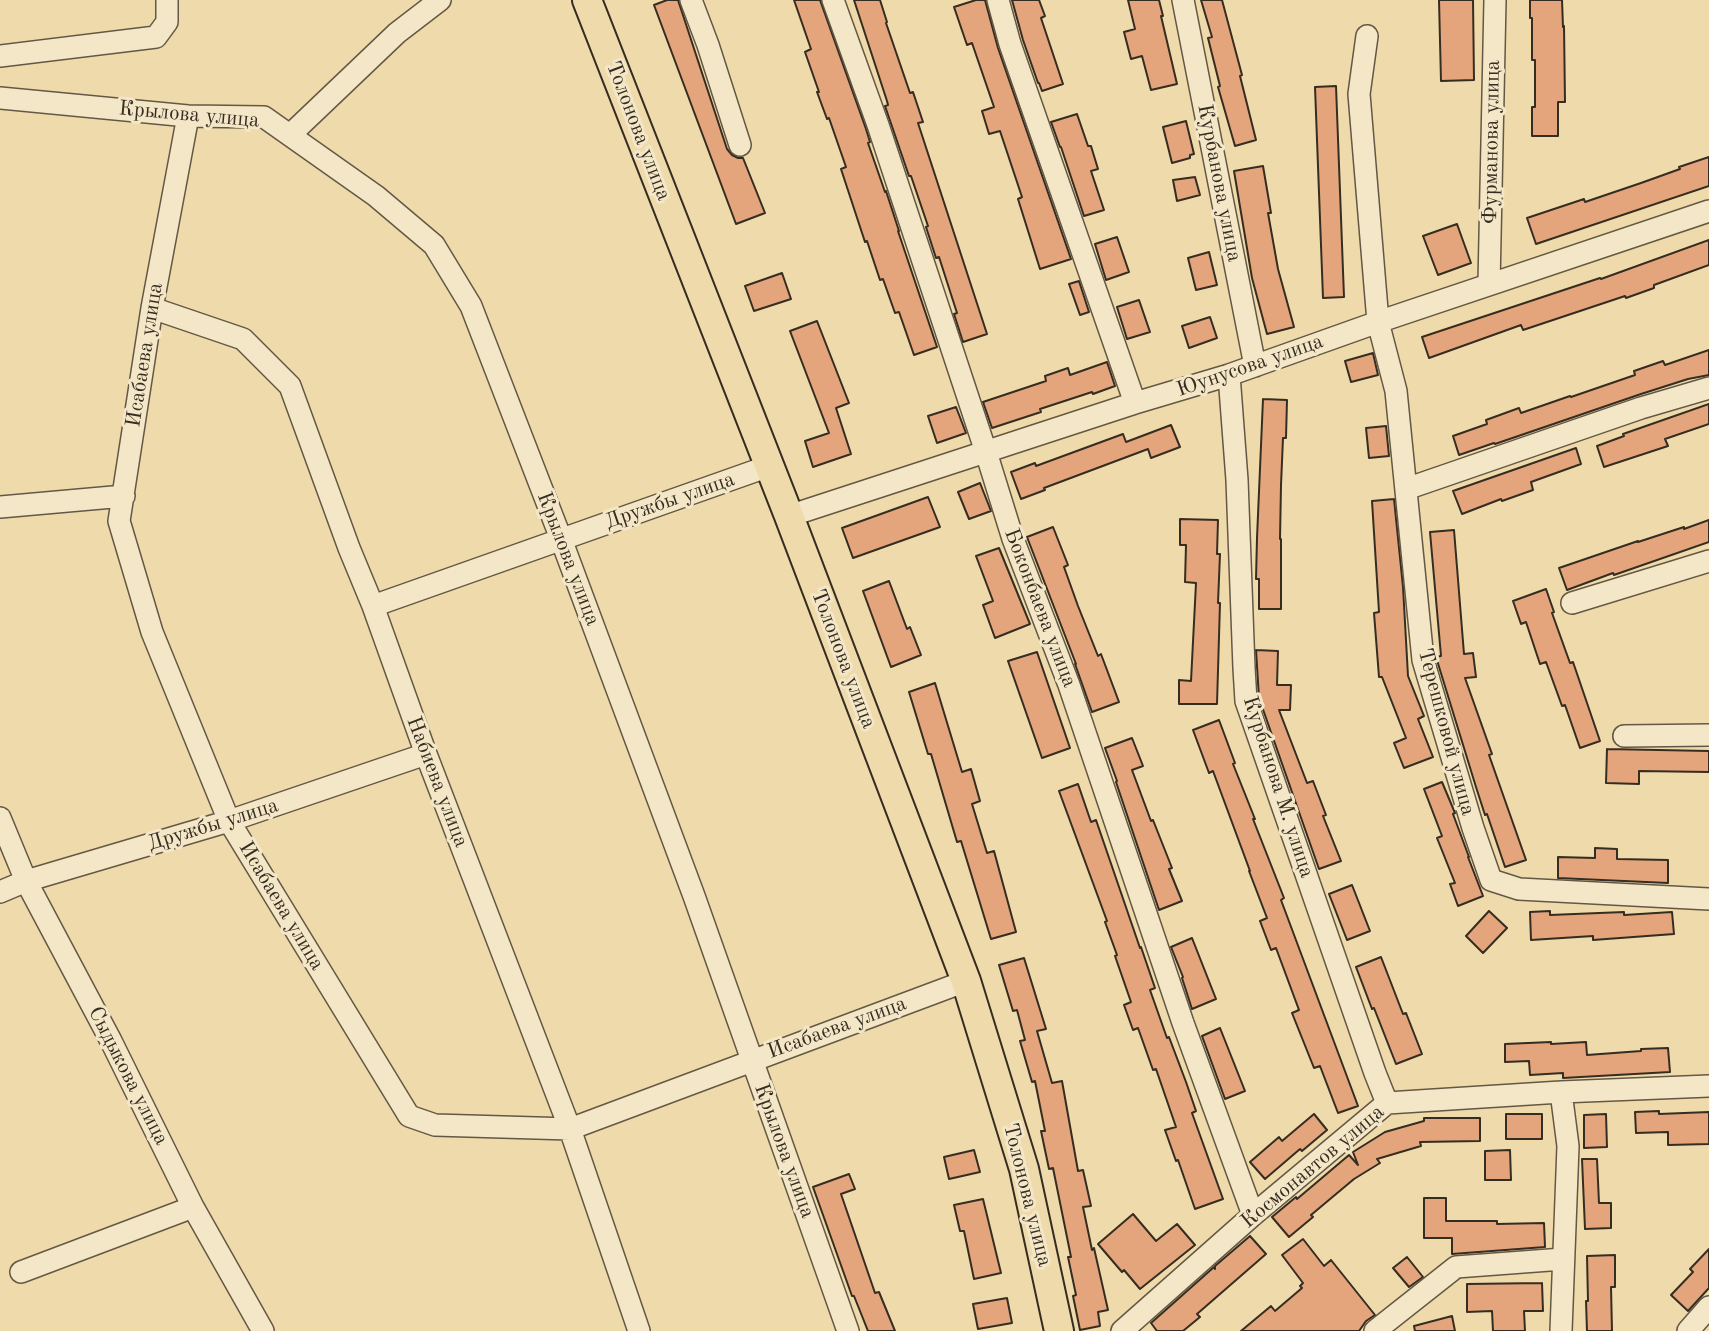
<!DOCTYPE html>
<html>
<head>
<meta charset="utf-8">
<style>
	body { margin:0 }
	canvas { display:block; background:#eedaaa }
</style>
</head>
<body>
<canvas width="1709" height="1331"></canvas>
<script>
const ctx = document.querySelector('canvas').getContext('2d');
ctx.lineJoin = 'round';
function fillPath(path, color) { ctx.fillStyle = color; ctx.fill(path, 'evenodd'); }
const poly = rows => new Path2D(rows.map(r => 'M' + r).join(''));
function trace(path, color, width, dash) { ctx.strokeStyle = color; ctx.lineWidth = width; ctx.lineCap = dash ? 'butt' : 'round'; ctx.setLineDash(dash || []); ctx.stroke(path); }
function label(font, color, halo, rows, align = 'center') {
  ctx.font = font + ' "Old Standard TT",serif'; ctx.lineWidth = 6; ctx.setLineDash([]); ctx.textBaseline = 'middle'; ctx.strokeStyle = halo; ctx.fillStyle = color; for (const [text, x, y, turn = 0] of rows) {
    ctx.save(); ctx.translate(x, y); ctx.rotate((+turn || 0) * Math.PI / 180); ctx.textAlign = isNaN(turn) ? turn : align; if (halo) ctx.strokeText(text, 0, 0); ctx.fillText(text, 0, 0); ctx.restore();
  }
}
const building = poly([
	[667,0,678,0,727,149,732,155,738,158,743,158,765,213,736,224,654,5,667,0],
	[794,0,820,0,866,129,870,142,868,143,885,192,886,191,899,231,898,231,937,347,914,355,899,312,895,313,883,279,880,280,867,241,865,242,841,169,846,167,829,118,827,119,817,92,819,92,805,52,811,49,794,0],
	[854,0,880,0,887,22,886,23,910,93,913,92,923,122,918,123,987,334,963,342,954,314,957,313,939,257,936,258,926,227,928,226,911,176,909,176,885,106,888,105,887,101,854,0],
	[976,0,985,0,998,48,1071,259,1040,269,1018,199,1022,197,1000,131,989,134,982,111,994,107,972,43,967,45,954,7,976,0],
	[1012,0,1039,0,1045,16,1041,18,1063,84,1042,91,1039,83,1038,83,1023,40,1012,0],
	[1128,0,1159,0,1163,16,1161,16,1177,84,1151,90,1142,56,1131,59,1124,32,1135,29,1128,0],
	[1201,0,1222,0,1242,75,1240,76,1256,140,1235,146,1218,87,1220,86,1208,38,1212,37,1201,0],
	[1439,0,1473,0,1474,80,1441,81,1439,0],
	[1530,0,1562,0,1563,27,1564,26,1565,102,1558,102,1558,136,1532,136,1532,107,1535,107,1535,60,1532,60,1532,18,1530,18,1530,0],
	[1336,86,1344,297,1323,298,1315,87,1336,86],
	[1077,114,1088,146,1091,146,1098,169,1091,171,1104,210,1084,216,1061,147,1060,147,1051,122,1077,114],
	[1186,121,1194,154,1190,155,1190,158,1172,163,1163,127,1186,121],
	[1709,157,1709,186,1536,244,1527,218,1584,199,1585,202,1641,183,1680,169,1679,167,1709,157],
	[1263,166,1271,213,1268,213,1278,269,1294,327,1267,334,1252,278,1234,171,1263,166],
	[1195,177,1200,195,1177,201,1173,180,1195,177],
	[1457,224,1471,263,1438,275,1423,236,1457,224],
	[1117,237,1129,272,1106,280,1095,244,1117,237],
	[1709,240,1709,265,1654,285,1654,288,1626,298,1625,296,1523,330,1521,325,1429,358,1422,337,1600,278,1601,279,1709,240],
	[1209,252,1217,285,1196,290,1188,258,1209,252],
	[782,273,791,299,754,311,745,286,782,273],
	[1079,281,1089,312,1080,315,1069,284,1079,281],
	[1139,300,1150,332,1127,339,1117,307,1139,300],
	[1210,317,1217,338,1189,348,1182,326,1210,317],
	[817,321,849,403,836,408,851,454,813,467,805,441,829,433,790,331,817,321],
	[1709,350,1709,375,1688,379,1641,394,1495,444,1494,443,1459,455,1453,436,1487,424,1486,420,1519,408,1521,413,1570,396,1571,397,1635,375,1634,371,1663,361,1665,365,1709,350],
	[1373,353,1378,375,1351,382,1345,361,1373,353],
	[1107,362,1115,386,1093,394,1092,392,1040,409,1041,412,992,428,983,402,1046,381,1045,376,1068,368,1070,375,1107,362],
	[1263,399,1287,400,1286,438,1283,438,1281,485,1280,539,1281,539,1281,609,1259,609,1259,579,1256,579,1257,538,1263,399],
	[1709,404,1709,424,1665,439,1668,446,1604,467,1597,446,1624,436,1623,434,1709,404],
	[956,407,966,433,937,443,928,416,956,407],
	[1171,425,1180,447,1151,458,1148,449,1044,488,1045,490,1021,499,1011,472,1035,463,1036,466,1123,434,1126,442,1171,425],
	[1386,426,1389,456,1369,458,1366,428,1386,426],
	[1576,448,1581,464,1531,482,1533,490,1502,501,1501,499,1462,514,1453,491,1576,448],
	[980,483,991,511,969,519,958,492,980,483],
	[928,497,940,527,853,558,842,528,928,497],
	[1394,499,1403,587,1408,676,1424,716,1418,719,1433,757,1404,768,1394,743,1406,738,1382,677,1379,677,1374,613,1379,612,1372,501,1394,499],
	[1180,519,1218,520,1217,554,1220,554,1218,603,1220,603,1217,704,1179,704,1179,680,1191,681,1196,583,1185,582,1186,545,1180,545,1180,519],
	[1709,520,1709,542,1614,575,1613,573,1567,590,1559,568,1638,541,1638,542,1684,527,1684,529,1709,520],
	[1053,527,1068,565,1064,567,1078,606,1098,656,1101,654,1119,702,1092,712,1075,664,1076,664,1027,537,1053,527],
	[1454,530,1464,654,1473,653,1476,677,1465,678,1492,754,1489,755,1526,860,1505,867,1487,814,1485,815,1476,787,1436,657,1441,656,1430,532,1454,530],
	[999,548,1030,624,995,638,983,605,993,601,976,556,999,548],
	[889,581,907,629,910,627,921,655,891,667,863,591,889,581],
	[1546,589,1554,612,1552,613,1570,663,1573,662,1600,741,1580,748,1565,705,1562,706,1546,662,1540,664,1526,622,1521,624,1513,601,1546,589],
	[1256,650,1278,651,1277,685,1291,685,1290,710,1279,710,1307,783,1313,781,1326,815,1323,816,1341,861,1319,869,1259,698,1256,650],
	[1037,652,1070,748,1042,758,1008,661,1037,652],
	[935,683,962,772,971,769,980,801,972,804,987,853,994,851,1016,932,991,939,961,841,957,842,931,754,928,754,909,692,935,683],
	[1219,720,1235,763,1233,764,1255,819,1253,819,1284,898,1281,900,1358,1106,1338,1113,1320,1066,1314,1068,1292,1013,1299,1010,1276,948,1271,950,1260,921,1267,918,1249,871,1250,871,1213,771,1209,773,1193,730,1219,720],
	[1132,738,1143,766,1132,770,1151,821,1153,820,1172,868,1169,869,1182,901,1159,910,1116,782,1117,781,1105,748,1132,738],
	[1607,749,1709,751,1709,772,1639,771,1639,784,1606,783,1607,749],
	[1442,782,1455,813,1453,814,1469,857,1468,857,1483,896,1458,906,1450,884,1455,883,1437,838,1442,836,1424,789,1442,782],
	[1078,784,1091,822,1096,820,1140,948,1141,947,1155,988,1150,990,1167,1038,1169,1037,1186,1082,1196,1111,1192,1113,1223,1199,1195,1209,1178,1160,1176,1161,1165,1130,1176,1127,1156,1069,1153,1070,1138,1028,1133,1030,1124,1005,1131,1002,1115,956,1117,955,1105,922,1107,921,1059,791,1078,784],
	[1595,848,1617,849,1617,859,1668,860,1668,883,1558,878,1558,857,1595,858,1595,848],
	[1352,885,1370,931,1347,940,1329,894,1352,885],
	[1489,911,1507,928,1483,953,1466,936,1489,911],
	[1550,911,1550,915,1624,912,1624,915,1672,912,1674,934,1593,940,1593,936,1531,940,1530,912,1550,911],
	[1192,938,1216,999,1192,1009,1182,978,1183,977,1171,947,1192,938],
	[1381,957,1403,1014,1406,1013,1422,1054,1396,1064,1374,1008,1372,1009,1356,967,1381,957],
	[1024,958,1046,1029,1037,1031,1052,1083,1062,1081,1078,1171,1083,1170,1091,1206,1083,1207,1092,1250,1094,1248,1108,1310,1098,1312,1100,1326,1080,1330,1073,1296,1076,1295,1068,1257,1071,1257,1053,1168,1049,1169,1041,1131,1045,1131,1035,1081,1032,1082,1020,1041,1025,1040,1017,1010,1013,1011,999,965,1024,958],
	[1220,1028,1245,1091,1225,1099,1202,1036,1220,1028],
	[1551,1042,1551,1044,1586,1042,1587,1055,1641,1051,1641,1049,1668,1048,1670,1072,1563,1078,1563,1073,1530,1075,1529,1061,1505,1062,1505,1044,1551,1042],
	[1659,1111,1659,1114,1709,1112,1709,1144,1668,1145,1668,1132,1636,1133,1635,1112,1659,1111],
	[1314,1114,1327,1130,1302,1151,1300,1149,1265,1179,1250,1162,1279,1137,1282,1141,1314,1114],
	[1506,1114,1542,1114,1542,1139,1506,1139,1506,1114],
	[1606,1114,1607,1147,1584,1148,1584,1115,1606,1114],
	[1424,1118,1480,1118,1480,1141,1420,1142,1421,1146,1377,1159,1380,1163,1354,1179,1311,1215,1313,1217,1289,1237,1272,1217,1296,1197,1297,1199,1349,1155,1358,1165,1353,1152,1385,1132,1424,1121,1424,1118],
	[974,1150,980,1172,949,1179,944,1157,974,1150],
	[1510,1150,1511,1180,1485,1180,1485,1151,1510,1150],
	[1582,1159,1597,1159,1599,1203,1611,1203,1611,1228,1585,1229,1582,1159],
	[849,1174,855,1189,841,1194,875,1293,879,1292,895,1331,868,1331,854,1296,852,1296,813,1187,849,1174],
	[1424,1198,1446,1198,1446,1221,1497,1221,1497,1224,1544,1223,1545,1247,1452,1254,1452,1238,1424,1238,1424,1198],
	[983,1199,1001,1273,974,1279,964,1231,960,1231,954,1205,983,1199],
	[1133,1214,1156,1241,1177,1224,1195,1245,1140,1289,1124,1270,1122,1272,1098,1244,1133,1214],
	[1250,1236,1266,1254,1197,1314,1200,1317,1183,1331,1157,1331,1151,1323,1214,1267,1215,1269,1215,1266,1250,1236],
	[1303,1239,1324,1266,1331,1260,1375,1315,1366,1321,1359,1331,1241,1331,1271,1306,1275,1311,1302,1288,1300,1286,1303,1283,1282,1255,1303,1239],
	[1709,1249,1709,1288,1688,1311,1671,1295,1693,1272,1690,1269,1709,1249],
	[1615,1255,1615,1287,1611,1287,1612,1331,1587,1331,1586,1301,1588,1301,1587,1256,1615,1255],
	[1407,1257,1423,1277,1409,1287,1393,1268,1407,1257],
	[1542,1283,1543,1311,1524,1311,1525,1331,1493,1331,1492,1311,1467,1312,1467,1284,1542,1283],
	[1007,1298,1012,1323,978,1329,973,1304,1007,1298],
	[1452,1316,1455,1331,1415,1331,1414,1326,1452,1316]
]);
const minor = poly([
	[691,0,708,45,740,145],
	[833,0,878,125,986,452,1013,539,1069,685,1183,1023,1253,1215],
	[998,0,1010,44,1135,403],
	[1183,0,1255,366],
	[1367,36,1359,94,1378,322,1396,391,1423,660,1473,828,1491,880,1519,889,1709,899],
	[0,56,156,37,167,22,167,0],
	[0,98,188,116,264,117,376,196,434,245,471,306,558,531,694,896,848,1331],
	[188,116,152,308,119,521,152,632,229,821,409,1116,435,1125,570,1129,966,981],
	[290,135,397,33,440,0],
	[1489,284,1495,0],
	[152,308,243,339,290,386,349,548,373,606,426,754,570,1129,639,1331],
	[1229,375,1237,480,1244,668,1246,701,1375,1073,1387,1103],
	[1406,489,1641,408,1709,388],
	[0,507,124,496],
	[789,516,1135,403,1229,375,1378,322,1709,211],
	[1572,603,1709,561],
	[373,606,769,466],
	[1624,736,1709,735],
	[0,818,26,881,111,1041,193,1207,263,1331],
	[0,892,26,881,229,821,426,754],
	[1561,1092,1568,1146,1561,1331],
	[21,1272,193,1207],
	[1122,1331,1253,1215,1387,1103,1561,1092,1709,1086],
	[1375,1331,1456,1267,1563,1259],
	[1688,1331,1709,1307]
]);
const major = poly([
	[587,0,789,516,966,981,1024,1169,1059,1331]
]);
const streetNames = [
	["Крылова улица",189,115,5],
	["Толонова улица",638,131,69],
	["Фурманова улица",1492,142,-89],
	["Курбанова улица",1219,183,79],
	["Исабаева улица",145,355,-81],
	["Юунусова улица",1250,366,-19],
	["Дружбы улица",670,501,-19],
	["Крылова улица",568,559,69],
	["Боконбаева улица",1040,608,69],
	["Толонова улица",843,659,69],
	["Терешковой улица",1446,732,75],
	["Набиева улица",437,782,69],
	["Курбанова М. улица",1278,787,72],
	["Дружбы улица",213,825,-17],
	["Исабаева улица",281,906,59],
	["Исабаева улица",837,1028,-20],
	["Сыдыкова улица",128,1076,63],
	["Крылова улица",784,1151,70],
	["Космонавтов улица",1313,1167,-40],
	["Толонова улица",1027,1195,76]
];
fillPath(building, '#e4a57c');
trace(building, '#362d22', 2);
trace(minor, '#645844', 24);
trace(major, '#362d22', 32);
trace(minor, '#f4e7c8', 21);
trace(major, '#eedaaa', 28);
label('21px', '#362d22', '#f4e7c8', streetNames);
</script>
</body>
</html>
